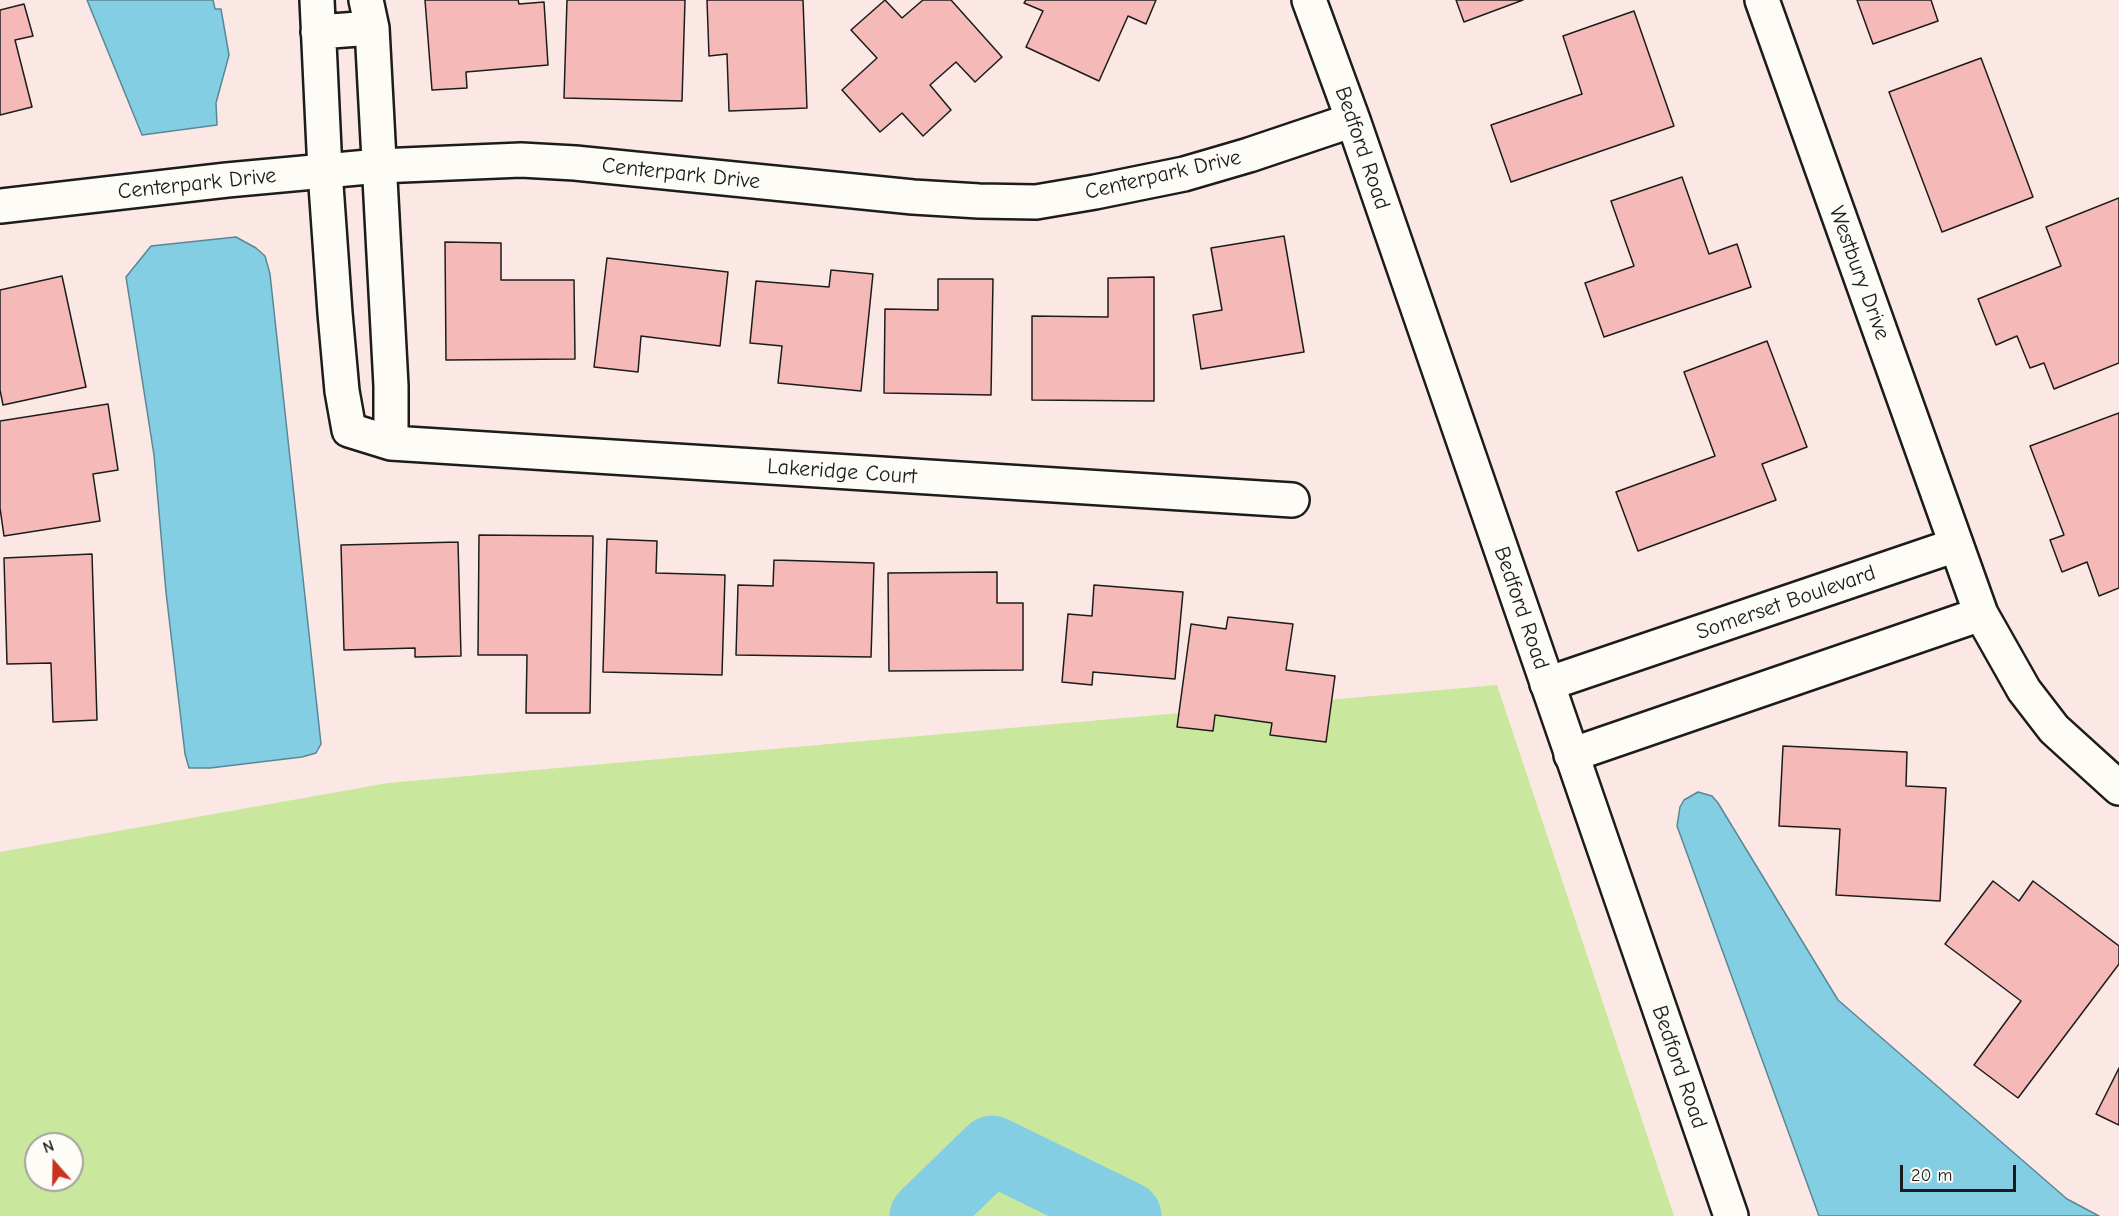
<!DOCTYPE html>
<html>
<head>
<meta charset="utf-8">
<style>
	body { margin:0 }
	#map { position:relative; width:2119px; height:1216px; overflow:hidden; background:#fbe8e4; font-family:"Comic Neue",sans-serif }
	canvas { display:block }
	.north { position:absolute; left:24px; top:1132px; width:60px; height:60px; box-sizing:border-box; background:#fdfcf7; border:2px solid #a3a29f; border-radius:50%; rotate:340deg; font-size:16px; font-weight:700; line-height:24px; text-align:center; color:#1c1c1c }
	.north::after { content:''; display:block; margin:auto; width:21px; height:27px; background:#c8321e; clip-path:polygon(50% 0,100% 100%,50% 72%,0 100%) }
	.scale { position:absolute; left:1900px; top:1165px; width:116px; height:27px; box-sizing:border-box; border:3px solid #1c1c1c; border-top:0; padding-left:8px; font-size:18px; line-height:21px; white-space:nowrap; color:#1c1c1c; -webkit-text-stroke:4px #fdfcf7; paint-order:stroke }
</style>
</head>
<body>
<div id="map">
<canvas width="2119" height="1216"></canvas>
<div class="north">N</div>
<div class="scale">20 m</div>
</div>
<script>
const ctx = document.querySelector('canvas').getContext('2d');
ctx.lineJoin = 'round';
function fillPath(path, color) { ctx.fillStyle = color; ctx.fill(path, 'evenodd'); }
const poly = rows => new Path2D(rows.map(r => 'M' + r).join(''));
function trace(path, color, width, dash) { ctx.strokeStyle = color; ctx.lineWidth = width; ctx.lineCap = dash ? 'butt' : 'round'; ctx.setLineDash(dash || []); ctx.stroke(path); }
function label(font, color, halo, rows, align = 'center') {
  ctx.font = font + ' "Comic Neue",sans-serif'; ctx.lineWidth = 5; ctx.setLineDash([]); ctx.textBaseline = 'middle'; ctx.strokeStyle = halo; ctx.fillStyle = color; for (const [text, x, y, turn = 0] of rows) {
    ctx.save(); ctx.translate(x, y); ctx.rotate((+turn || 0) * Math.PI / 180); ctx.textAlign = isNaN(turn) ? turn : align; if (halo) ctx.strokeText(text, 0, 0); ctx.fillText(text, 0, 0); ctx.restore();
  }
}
const green = poly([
	[1497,685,1674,1216,0,1216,0,852,388,783],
	[36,1144,72,1144,72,1180,36,1180]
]);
const water = poly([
	[87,0,213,0,215,9,221,9,229,55,216,103,217,125,142,135,87,0],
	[236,237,256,248,265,256,270,274,321,744,316,753,302,757,210,768,189,768,185,754,166,592,154,455,126,277,151,246,236,237],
	[1698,792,1712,796,1718,803,1838,1000,2067,1199,2099,1216,1819,1216,1677,826,1680,807,1684,800,1698,792]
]);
const river = poly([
	[924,1216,992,1150,1127,1216]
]);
const building = poly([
	[425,0,518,0,519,4,544,2,548,65,466,72,467,88,432,90,425,0],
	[567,0,685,0,682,101,564,98,567,0],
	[707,0,803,0,807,108,729,111,727,54,709,56,707,0],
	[885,0,902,18,923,0,951,0,1002,57,975,82,956,62,930,85,951,110,923,136,902,113,880,132,842,90,877,58,851,30,885,0],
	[1026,0,1156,0,1146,24,1128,16,1099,81,1026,47,1043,11,1024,3,1026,0],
	[1456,0,1523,0,1464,22,1456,0],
	[1857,0,1931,0,1938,21,1873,44,1857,0],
	[24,4,33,36,15,40,32,107,0,115,0,10,24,4],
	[1634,11,1674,126,1511,182,1491,125,1582,94,1563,36,1634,11],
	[1981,58,2033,197,1942,232,1889,92,1981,58],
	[1682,177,1709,254,1737,244,1751,287,1604,337,1585,283,1634,266,1611,201,1682,177],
	[2119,198,2119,363,2054,389,2044,363,2030,368,2017,336,1996,345,1978,299,2061,266,2046,227,2119,198],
	[1284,236,1304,352,1201,369,1193,315,1222,310,1211,248,1284,236],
	[445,242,501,243,501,280,574,280,575,359,446,360,445,242],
	[607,258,728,272,720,346,641,336,638,372,594,367,607,258],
	[831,270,873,274,861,391,778,383,782,346,750,343,756,281,829,287,831,270],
	[62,276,86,387,3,405,0,390,0,290,62,276],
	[1154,277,1154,401,1032,400,1032,316,1108,317,1108,278,1154,277],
	[938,279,993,279,991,395,884,393,885,309,938,310,938,279],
	[1767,341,1807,447,1762,464,1776,500,1638,551,1616,492,1715,456,1684,372,1767,341],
	[108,404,118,470,93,474,100,521,4,536,0,508,0,421,108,404],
	[2119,413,2119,588,2099,596,2087,562,2062,572,2050,540,2064,535,2030,446,2119,413],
	[479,535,593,536,590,713,526,713,527,655,478,655,479,535],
	[607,539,657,541,656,573,725,575,722,675,603,672,607,539],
	[458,542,461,656,415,657,415,648,344,650,341,545,458,542],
	[92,554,97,720,53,722,51,663,7,664,4,558,92,554],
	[774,560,874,563,871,657,736,655,738,585,773,586,774,560],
	[997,572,997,603,1023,603,1023,670,889,671,888,573,997,572],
	[1094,585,1183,592,1175,679,1093,672,1092,685,1062,682,1068,614,1092,616,1094,585],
	[1228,617,1293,624,1286,670,1335,676,1326,742,1270,735,1272,723,1215,715,1213,731,1177,727,1191,624,1226,629,1228,617],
	[1783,746,1907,752,1906,786,1946,788,1940,901,1836,895,1840,829,1779,826,1783,746],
	[1993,881,2019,901,2033,881,2119,946,2119,964,2018,1098,1974,1065,2021,1001,1945,944,1993,881],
	[2119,1068,2119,1125,2096,1114,2119,1068]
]);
const minor = poly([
	[317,0,325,171,335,313,342,391,349,430,391,443,1292,500],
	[366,0,372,28,391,386,391,443],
	[1762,0,1981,614,2024,690,2054,729,2119,788],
	[318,32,372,28],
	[1547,684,1956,545],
	[1571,755,1981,614]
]);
const tertiary = poly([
	[1309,0,1353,120,1731,1216],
	[0,206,227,180,379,166,521,160,575,163,913,197,979,201,1036,202,1095,192,1184,174,1249,155,1353,120]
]);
const streetNames = [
	["Bedford Road",1362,148,71],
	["Centerpark Drive",681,174,6],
	["Centerpark Drive",1163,175,-13],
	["Centerpark Drive",197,184,-6],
	["Westbury Drive",1859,273,70],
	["Lakeridge Court",842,472,4],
	["Somerset Boulevard",1786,603,-19],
	["Bedford Road",1521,608,71],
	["Bedford Road",1679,1067,71]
];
fillPath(green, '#cae79e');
fillPath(water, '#84cee4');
trace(water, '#5a8794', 1.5);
trace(river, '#84cee4', 69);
fillPath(building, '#f5b9b7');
trace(building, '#1c1c1c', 1.5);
trace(minor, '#1c1c1c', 38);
trace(tertiary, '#1c1c1c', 38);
trace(minor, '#fdfcf7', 33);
trace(tertiary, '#fdfcf7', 33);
label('22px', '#1c1c1c', '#fdfcf7', streetNames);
</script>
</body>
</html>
